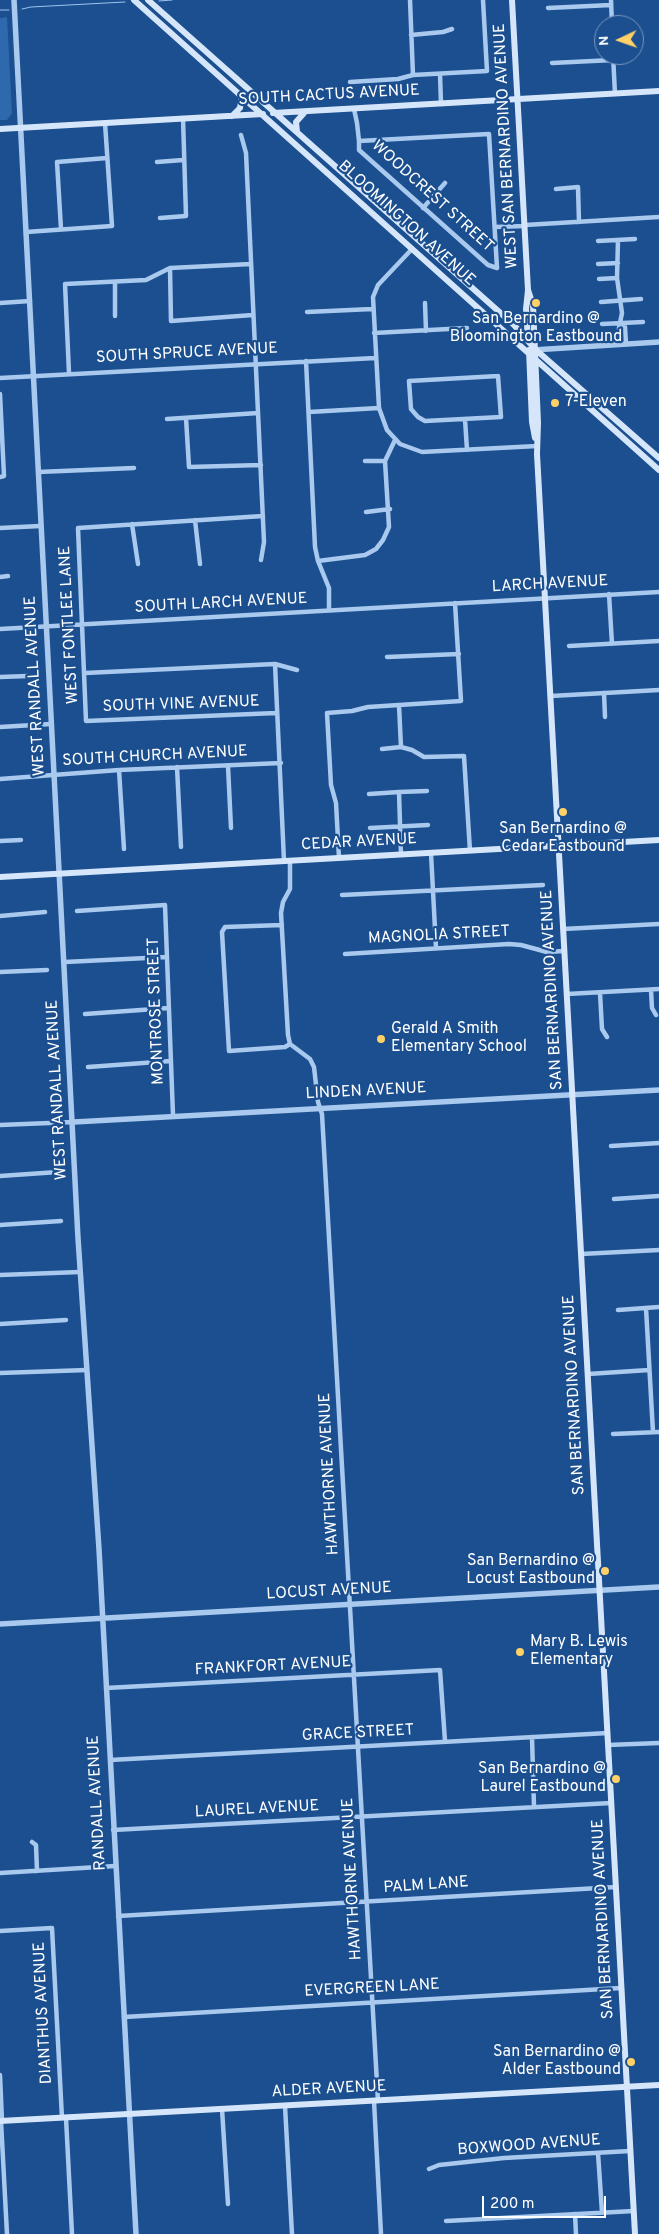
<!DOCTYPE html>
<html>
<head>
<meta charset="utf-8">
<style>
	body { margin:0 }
	#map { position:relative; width:659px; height:2234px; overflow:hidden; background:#1b4f8f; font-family:Overpass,sans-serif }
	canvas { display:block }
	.north { position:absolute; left:594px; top:15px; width:50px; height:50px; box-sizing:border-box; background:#1b4f8f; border:1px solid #7695bc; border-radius:50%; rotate:267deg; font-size:14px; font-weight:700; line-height:20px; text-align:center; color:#fff }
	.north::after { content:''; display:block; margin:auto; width:18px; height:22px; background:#ffd166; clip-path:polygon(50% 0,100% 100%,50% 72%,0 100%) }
	.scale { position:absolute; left:482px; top:2196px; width:124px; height:22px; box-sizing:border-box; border:2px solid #fff; border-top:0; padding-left:6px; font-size:15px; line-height:18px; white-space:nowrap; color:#fff; -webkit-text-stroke:4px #1b4f8f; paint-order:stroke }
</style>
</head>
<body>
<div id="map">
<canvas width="659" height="2234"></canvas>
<div class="north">N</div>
<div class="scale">200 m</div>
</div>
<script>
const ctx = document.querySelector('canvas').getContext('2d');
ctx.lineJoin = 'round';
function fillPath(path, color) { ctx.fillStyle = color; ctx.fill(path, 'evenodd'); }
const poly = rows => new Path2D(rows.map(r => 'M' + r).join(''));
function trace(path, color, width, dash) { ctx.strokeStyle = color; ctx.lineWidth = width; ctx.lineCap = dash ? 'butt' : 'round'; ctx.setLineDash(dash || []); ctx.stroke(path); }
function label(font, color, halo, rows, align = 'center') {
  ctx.font = font + ' Overpass,sans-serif'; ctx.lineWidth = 4.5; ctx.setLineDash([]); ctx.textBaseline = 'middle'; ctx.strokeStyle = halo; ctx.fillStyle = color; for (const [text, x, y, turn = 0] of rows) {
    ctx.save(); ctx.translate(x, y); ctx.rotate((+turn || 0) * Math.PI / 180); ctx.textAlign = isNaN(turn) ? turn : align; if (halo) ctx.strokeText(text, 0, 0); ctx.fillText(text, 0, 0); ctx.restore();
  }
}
const green = poly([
	[7,17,12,113,7,120,0,120,0,18]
]);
const stream = poly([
	[159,1,172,0],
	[22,9,31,7,125,2],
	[0,10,9,10]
]);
const minor = poly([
	[410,0,413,75],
	[611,0,612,25],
	[548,8,611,5],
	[411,35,443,32,452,29],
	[613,55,615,94],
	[552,63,613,60],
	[440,74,441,104],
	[350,82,398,79,413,75,487,71,483,0],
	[354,109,357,123,359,141,359,150,488,265,497,268,489,134,359,141],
	[241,135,246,153,264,542,261,560],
	[157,162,183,160],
	[556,189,578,187,579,222],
	[423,208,445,183],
	[160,218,186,216,183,118],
	[525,225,659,217],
	[495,227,525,226],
	[61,229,57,162,107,158],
	[26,232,112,226,105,123],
	[618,240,617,278,622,313,619,328,620,344],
	[598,241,635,239],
	[412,249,378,285,373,297,379,408,387,430,400,444,422,452,537,446],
	[598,264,618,263],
	[170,268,171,321,253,315],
	[599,279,617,278],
	[115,282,115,316],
	[601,302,641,299],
	[0,303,30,301],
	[425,303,426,331],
	[307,312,372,309],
	[622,323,625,327,626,344],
	[602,324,643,322],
	[374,333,467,328],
	[306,361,315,547,318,561,329,588,329,610],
	[69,373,65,284,146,280,170,268,251,264],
	[498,376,501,417,425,421,418,417,411,409,409,381,498,376],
	[0,378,375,358],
	[0,394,4,476,0,477],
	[309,412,379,408],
	[186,418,189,467,261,465],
	[167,419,258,413],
	[465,419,467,450],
	[365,461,385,461],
	[38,472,134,468],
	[366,512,390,509],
	[263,516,78,528,86,721,276,713],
	[195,520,200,564],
	[132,524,138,564],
	[0,528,40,526],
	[318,561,365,555,376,549,383,540,389,527,385,461,395,440],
	[0,577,8,576],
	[609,594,612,644],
	[0,629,659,592],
	[569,646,659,641],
	[387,657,459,654],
	[275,664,284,861],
	[85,673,275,664,297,670],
	[0,677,28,676],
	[604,693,605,717],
	[551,696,659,690],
	[399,705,401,747],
	[0,727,51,724],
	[382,749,401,747,412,750,424,757,464,756,470,851],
	[228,766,231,828],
	[177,767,181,847],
	[119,770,124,849],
	[0,779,119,770,281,763],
	[399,792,427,791],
	[369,794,399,792,401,855],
	[370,828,428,825],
	[0,841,21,840],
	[431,853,436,948],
	[339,858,336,803,331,785,327,713,352,711,368,707,461,701,455,603],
	[290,861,290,889,283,902,281,913,288,1035,290,1044,310,1059,314,1067,318,1102,322,1114,378,2101],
	[342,895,543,885],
	[77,911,165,905,173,1115],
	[0,916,45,912],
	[282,925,225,927,222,932,229,1051,285,1047,290,1044],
	[563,929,659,924],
	[345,954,509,944,521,945,547,952,564,951],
	[65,962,167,957],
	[0,972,47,970],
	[651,990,652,1008,656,1015],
	[600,993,602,1029,607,1037],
	[567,994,659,989],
	[85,1014,169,1008],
	[88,1067,171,1061],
	[0,1125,74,1122],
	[611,1146,659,1143],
	[0,1176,58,1172],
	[614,1199,659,1196],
	[0,1225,61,1221],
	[581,1254,659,1250],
	[0,1275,80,1272],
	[646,1308,653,1432],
	[618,1310,659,1307],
	[0,1324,66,1320],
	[0,1373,87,1370],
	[588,1374,649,1370],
	[613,1434,659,1432],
	[106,1688,440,1670,445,1741],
	[532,1737,534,1807],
	[608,1745,659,1743],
	[110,1760,608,1733],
	[113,1830,611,1803],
	[32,1842,36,1845,37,1871],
	[0,1873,115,1866],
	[118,1916,616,1887],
	[0,1931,52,1928,62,2118],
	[124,2017,621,1988],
	[0,2075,2,2121],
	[374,2101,381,2234],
	[285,2106,292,2234],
	[222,2109,228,2204],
	[66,2118,72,2234],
	[1,2121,7,2234],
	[598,2153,602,2212],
	[429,2169,439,2165,504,2158,630,2151],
	[575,2214,576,2234],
	[446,2221,634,2211]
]);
const tertiary = poly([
	[14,0,78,1238,99,1549,136,2234],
	[533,350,659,342],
	[74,1122,659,1090],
	[0,1624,659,1587]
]);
const secondary = poly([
	[134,0,659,470],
	[148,0,514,325,535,349,659,458],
	[512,0,528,290,526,309,528,340],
	[273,113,659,91],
	[232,116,240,108,242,96],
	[0,129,263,114],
	[297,132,296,122,305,112],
	[528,290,533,305,538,423,537,454,635,2234],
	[529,350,532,422,535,438],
	[0,877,659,840],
	[0,2121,659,2085]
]);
const markers = [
	[536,303,5,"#ffd166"],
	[555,403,5,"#ffd166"],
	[563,812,5,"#ffd166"],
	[381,1039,5,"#ffd166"],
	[605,1571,5,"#ffd166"],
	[520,1652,5,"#ffd166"],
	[616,1779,5,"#ffd166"],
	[631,2062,5,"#ffd166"]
];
const streetNames = [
	["SOUTH CACTUS AVENUE",329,96,-3],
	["WEST SAN BERNARDINO AVENUE",507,146,-93],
	["WOODCREST STREET",432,197,42],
	["BLOOMINGTON AVENUE",406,224,42],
	["SOUTH SPRUCE AVENUE",187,354,-3],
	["LARCH AVENUE",550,585,-3],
	["SOUTH LARCH AVENUE",221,604,-3],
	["WEST FONTLEE LANE",70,625,-93],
	["WEST RANDALL AVENUE",36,686,-93],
	["SOUTH VINE AVENUE",181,705,-2],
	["SOUTH CHURCH AVENUE",155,757,-3],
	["CEDAR AVENUE",359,843,-3],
	["MAGNOLIA STREET",439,936,-3],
	["SAN BERNARDINO AVENUE",553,990,-93],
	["MONTROSE STREET",157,1011,-92],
	["WEST RANDALL AVENUE",58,1090,-93],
	["LINDEN AVENUE",366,1092,-3],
	["SAN BERNARDINO AVENUE",575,1395,-93],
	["HAWTHORNE AVENUE",330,1474,-93],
	["LOCUST AVENUE",329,1592,-3],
	["FRANKFORT AVENUE",273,1667,-3],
	["GRACE STREET",358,1734,-3],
	["RANDALL AVENUE",98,1803,-93],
	["LAUREL AVENUE",257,1810,-3],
	["HAWTHORNE AVENUE",353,1879,-93],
	["PALM LANE",426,1886,-4],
	["SAN BERNARDINO AVENUE",604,1919,-93],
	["EVERGREEN LANE",372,1989,-3],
	["DIANTHUS AVENUE",44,2013,-93],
	["ALDER AVENUE",329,2090,-3],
	["BOXWOOD AVENUE",529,2146,-4]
];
const poiNames = [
	["San Bernardino @",536,320,"center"],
	["Bloomington Eastbound",536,338,"center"],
	["7-Eleven",565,403],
	["San Bernardino @",563,830,"center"],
	["Cedar Eastbound",563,848,"center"],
	["Gerald A Smith",391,1030],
	["Elementary School",391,1048],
	["San Bernardino @",595,1562,"right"],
	["Locust Eastbound",595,1580,"right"],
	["Mary B. Lewis",530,1643],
	["Elementary",530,1661],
	["San Bernardino @",606,1770,"right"],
	["Laurel Eastbound",606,1788,"right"],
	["San Bernardino @",621,2053,"right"],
	["Alder Eastbound",621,2071,"right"]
];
fillPath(green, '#2e69ad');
trace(stream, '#9cc4f0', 1);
trace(minor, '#a9c9ee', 4.5);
trace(tertiary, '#a9c9ee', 5.5);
trace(secondary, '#d6e6fa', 6);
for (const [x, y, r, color] of markers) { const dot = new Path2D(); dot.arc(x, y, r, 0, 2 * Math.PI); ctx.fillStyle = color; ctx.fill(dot); trace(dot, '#1b4f8f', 2); }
label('16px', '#fff', '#1b4f8f', streetNames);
label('16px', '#fff', '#1b4f8f', poiNames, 'left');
</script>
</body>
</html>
